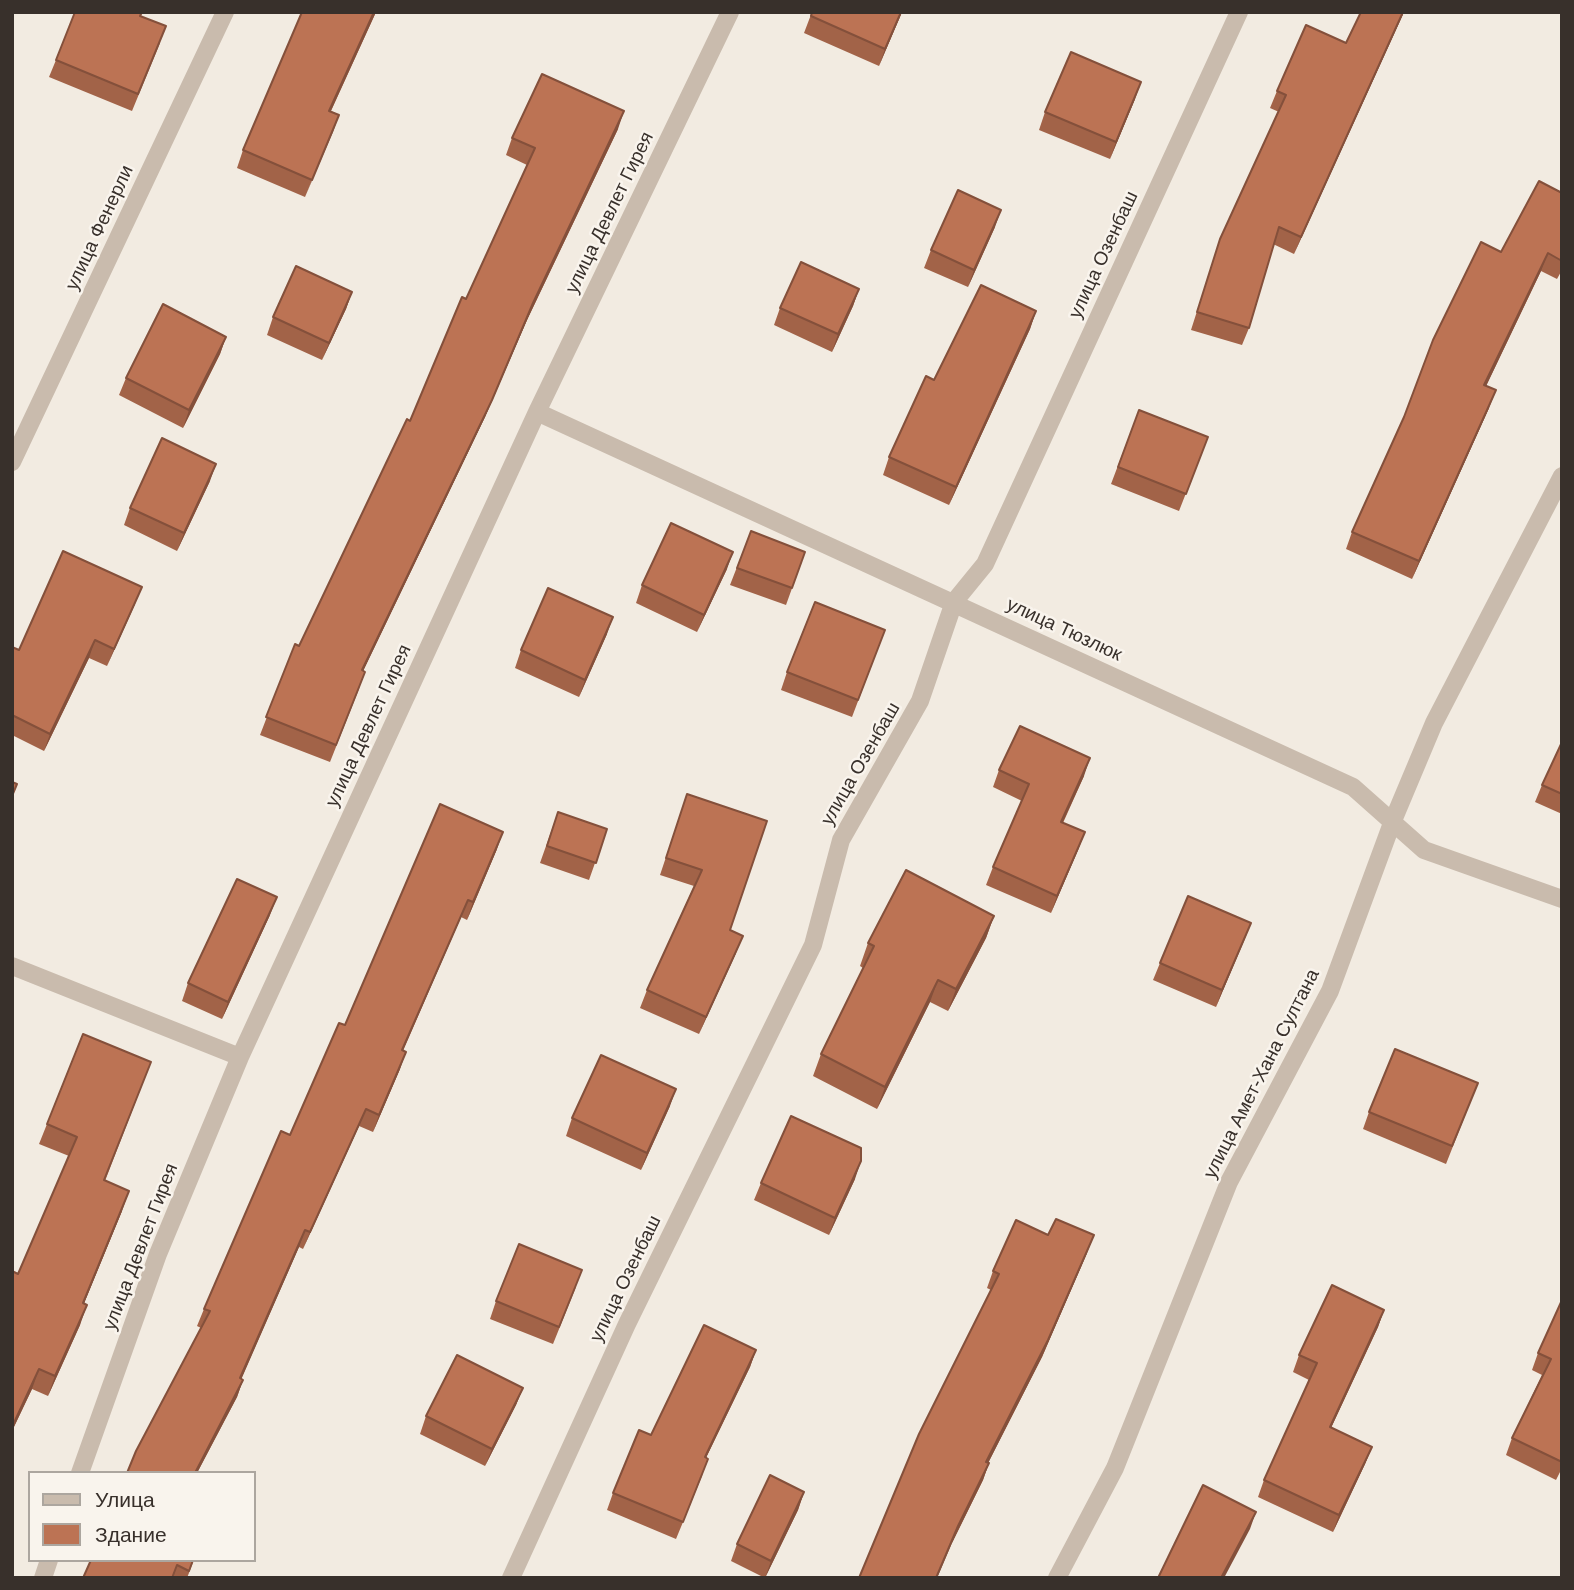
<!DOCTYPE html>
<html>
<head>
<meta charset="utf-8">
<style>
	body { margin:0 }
	#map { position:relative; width:1574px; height:1590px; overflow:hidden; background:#f2ebe1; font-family:Arial,sans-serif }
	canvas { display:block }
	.frame { position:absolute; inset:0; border:14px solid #38302b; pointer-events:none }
	.legend { position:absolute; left:28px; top:1471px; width:228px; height:91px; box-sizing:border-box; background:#f9f4ed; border:2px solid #aca69f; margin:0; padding:9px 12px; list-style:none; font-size:21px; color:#38302b }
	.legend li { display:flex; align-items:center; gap:14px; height:35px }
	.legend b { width:35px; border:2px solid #aca69f }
</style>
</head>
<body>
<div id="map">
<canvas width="1574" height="1590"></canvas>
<div class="frame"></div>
<ul class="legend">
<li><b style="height:9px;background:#c9bbad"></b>Улица</li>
<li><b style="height:19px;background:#bc7354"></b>Здание</li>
</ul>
</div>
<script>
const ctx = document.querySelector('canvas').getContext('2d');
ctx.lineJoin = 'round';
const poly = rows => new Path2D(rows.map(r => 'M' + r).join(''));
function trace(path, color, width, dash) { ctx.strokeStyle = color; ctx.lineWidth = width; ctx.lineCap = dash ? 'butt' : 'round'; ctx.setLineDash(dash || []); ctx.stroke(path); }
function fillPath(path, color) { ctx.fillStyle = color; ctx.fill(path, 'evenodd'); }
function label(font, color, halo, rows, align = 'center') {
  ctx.font = font + ' Arial,sans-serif'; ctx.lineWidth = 5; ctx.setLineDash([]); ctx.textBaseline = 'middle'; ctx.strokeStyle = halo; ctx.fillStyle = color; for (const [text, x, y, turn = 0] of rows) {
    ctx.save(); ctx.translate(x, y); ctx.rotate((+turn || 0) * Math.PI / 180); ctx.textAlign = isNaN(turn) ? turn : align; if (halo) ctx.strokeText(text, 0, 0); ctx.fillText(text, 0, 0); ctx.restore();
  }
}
const minor = poly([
	[537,412,1353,787,1424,850,1562,899],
	[12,462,225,12],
	[12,966,240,1057],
	[80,1473,158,1254,240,1057,537,412,730,12],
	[43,1578,49,1560],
	[511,1578,627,1324,813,945,841,840,920,701,954,602,985,564,1239,12],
	[1057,1578,1115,1468,1229,1182,1330,991,1392,823,1434,723,1562,476]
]);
const wall = poly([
	[302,12,376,12,331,111,339,115,305,197,237,168,243,150],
	[812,12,902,12,879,66,804,33],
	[1361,12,1404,12,1294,254,1273,244,1249,328,1242,345,1191,330,1220,239,1279,112,1270,108,1277,91,1346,43],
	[141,16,160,43,132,111,49,77,56,60],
	[1135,99,1110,159,1039,130,1045,112],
	[618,129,527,320,485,417,363,671,359,689,330,762,260,735,295,644,299,646,410,421,527,165,506,155,512,138],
	[1562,193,1562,270,1557,279,1541,271,1486,386,1489,408,1412,579,1346,549,1352,532,1501,252],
	[995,227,968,287,924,268,931,250],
	[859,289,853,306,832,352,774,325,780,308],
	[352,292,346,309,322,360,267,335,273,317],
	[1036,311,1030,329,949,505,883,475,889,457],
	[226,337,220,354,183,428,119,395,126,378],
	[1139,410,1208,437,1179,511,1111,484],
	[210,481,177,551,124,525,130,508],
	[751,531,805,552,786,605,730,585],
	[727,569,697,632,636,603,642,585],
	[135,604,107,666,89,658,44,751,12,735,12,647,19,650],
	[885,630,852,717,781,690,787,672],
	[607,634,579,697,515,668,521,650],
	[1562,742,1562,814,1535,802,1542,785],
	[999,770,1084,776,1063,823,1085,832,1078,850,1051,913,986,885,993,867,1022,801,993,787],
	[687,794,730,930,736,953,699,1034,640,1008,647,990,694,886,660,875],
	[558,812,607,829,589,880,540,863],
	[497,849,467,920,461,917,403,1051,400,1069,373,1132,359,1126,303,1249,299,1247,241,1379,243,1380,237,1397,197,1473,127,1473,201,1328,197,1326,204,1309,345,1025],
	[270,915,222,1019,182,1001,188,983],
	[994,916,986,938,948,1011,930,1002,877,1109,813,1076,821,1054,863,968,860,966,868,943],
	[1251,923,1216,1007,1153,980,1160,963],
	[151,1062,105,1181,122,1211,84,1303,80,1325,48,1396,32,1389,12,1431,12,1271,18,1274,69,1156,39,1144,47,1124],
	[1478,1083,1446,1164,1363,1129,1369,1112],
	[670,1106,641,1170,566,1136,572,1118],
	[855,1179,829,1235,754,1200,761,1183],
	[1087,1253,1042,1357,988,1463,989,1463,983,1480,952,1543,991,1290,987,1288,993,1271],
	[576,1287,553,1344,490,1319,496,1301],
	[1562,1300,1562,1468,1556,1480,1506,1455,1512,1438,1542,1375,1532,1370,1538,1353],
	[1384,1310,1378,1327,1331,1428,1372,1447,1365,1464,1333,1532,1258,1497,1264,1480,1309,1380,1293,1372,1299,1355],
	[756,1350,750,1367,706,1458,702,1476,676,1539,607,1510,613,1493],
	[523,1388,516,1405,485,1466,420,1434,426,1416],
	[804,1492,798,1510,765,1578,731,1561,737,1544],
	[91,1560,194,1560,187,1578,83,1578]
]);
const shadedWall = poly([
	[374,12,376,12,323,128,329,111],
	[901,12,902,12,879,66,885,49],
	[1403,12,1404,12,1294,254,1301,237],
	[1141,82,1135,99,1110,159,1116,142],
	[624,111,618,129,527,320,485,417,355,688,362,670,533,303],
	[339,115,333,132,305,197,312,180],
	[1001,210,995,227,968,287,974,270],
	[1548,253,1541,271,1478,403,1484,385],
	[859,289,853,306,832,352,838,334],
	[352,292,346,309,322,360,329,343],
	[1036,311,1030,329,949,505,956,487],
	[226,337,220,354,183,428,189,410],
	[1496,390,1489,408,1412,579,1419,561],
	[216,464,210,481,177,551,184,533],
	[733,552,727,569,697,632,704,615],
	[142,587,135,604,107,666,114,649],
	[613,617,607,634,579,697,585,680],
	[95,640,89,658,44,751,50,734],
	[1090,758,1084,776,1055,839,1061,822],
	[503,832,497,849,467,920,473,902],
	[1085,832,1078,850,1051,913,1057,896],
	[277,897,270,915,222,1019,228,1002],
	[468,900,461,917,395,1068,402,1050],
	[994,916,986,938,948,1011,956,989],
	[1251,923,1244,941,1216,1007,1222,990],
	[743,936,736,953,699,1034,706,1017],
	[938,980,930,1002,877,1109,885,1087],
	[406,1052,400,1069,373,1132,379,1115],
	[676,1089,670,1106,641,1170,647,1153],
	[366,1109,359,1126,303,1249,310,1232],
	[861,1161,855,1179,829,1235,835,1218],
	[129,1191,122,1211,76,1323,83,1303],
	[305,1230,299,1247,234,1396,240,1378],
	[1094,1235,1087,1253,1042,1357,980,1479,986,1462],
	[87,1305,80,1325,48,1396,55,1376],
	[1384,1310,1378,1327,1323,1445,1330,1427],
	[756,1350,750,1367,698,1474,705,1457],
	[39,1369,32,1389,12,1431,12,1427],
	[243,1380,237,1397,197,1473,195,1473],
	[523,1388,516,1405,485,1466,492,1449],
	[1372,1447,1365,1464,1333,1532,1339,1515],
	[989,1463,983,1480,952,1543,937,1578,936,1578,958,1526],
	[804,1492,798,1510,765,1578,771,1561],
	[1256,1512,1250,1529,1224,1578,1221,1578]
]);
const building = poly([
	[75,12,142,12,140,16,166,26,138,94,56,60,75,12],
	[302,12,374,12,329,111,339,115,312,180,243,150,302,12],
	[812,12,901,12,885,49,811,16,812,12],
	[1361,12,1403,12,1301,237,1279,227,1249,328,1197,312,1220,239,1286,95,1277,91,1306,25,1346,43,1361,12],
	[1071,52,1141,82,1116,142,1045,112,1071,52],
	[542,74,624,111,533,303,492,400,362,670,365,672,336,745,266,717,295,644,299,646,407,419,410,421,462,297,466,299,535,148,512,138,542,74],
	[1539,181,1562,193,1562,261,1548,253,1484,385,1496,390,1419,561,1352,532,1404,417,1433,340,1481,242,1501,252,1539,181],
	[958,190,1001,210,974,270,931,250,958,190],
	[801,262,859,289,838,334,780,308,801,262],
	[296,266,352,292,329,343,273,317,296,266],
	[981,285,1036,311,956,487,889,457,926,376,934,380,981,285],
	[163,304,226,337,189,410,126,378,163,304],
	[1139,410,1208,437,1186,494,1118,467,1139,410],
	[162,438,216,464,184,533,130,508,162,438],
	[671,523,733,552,704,615,642,585,671,523],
	[751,531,805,552,792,588,737,568,751,531],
	[63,551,142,587,114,649,95,640,50,734,12,715,12,647,19,650,63,551],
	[548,588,613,617,585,680,521,650,548,588],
	[815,602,885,630,858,700,787,672,815,602],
	[1020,726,1090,758,1061,822,1085,832,1057,896,993,867,1029,784,999,770,1020,726],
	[1562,742,1562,794,1542,785,1562,742],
	[12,782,17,784,12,796,12,782],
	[687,794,767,821,730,930,743,936,706,1017,647,990,702,870,666,858,687,794],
	[440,804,503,832,473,902,468,900,402,1050,406,1052,379,1115,366,1109,310,1232,305,1230,240,1378,243,1380,195,1473,127,1473,136,1451,210,1311,204,1309,281,1131,290,1135,339,1023,345,1025,440,804],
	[558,812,607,829,596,863,547,846,558,812],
	[906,870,994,916,956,989,938,980,885,1087,821,1054,874,946,868,943,906,870],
	[237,879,277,897,228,1002,188,983,237,879],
	[1188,896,1251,923,1222,990,1160,963,1188,896],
	[83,1034,151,1062,104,1180,129,1191,83,1303,87,1305,55,1376,39,1369,12,1427,12,1271,18,1274,77,1137,47,1124,83,1034],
	[1395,1049,1478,1083,1452,1146,1369,1112,1395,1049],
	[601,1055,676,1089,647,1153,572,1118,601,1055],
	[791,1116,861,1148,861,1161,835,1218,761,1183,791,1116],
	[1056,1219,1094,1235,1048,1340,986,1462,989,1463,958,1526,936,1578,859,1578,919,1434,999,1274,993,1271,1016,1220,1048,1235,1056,1219],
	[519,1244,582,1270,559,1327,496,1301,519,1244],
	[1332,1285,1384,1310,1330,1427,1372,1447,1339,1515,1264,1480,1317,1363,1299,1355,1332,1285],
	[1562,1300,1562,1462,1512,1438,1551,1359,1538,1353,1562,1300],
	[704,1325,756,1350,705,1457,708,1459,683,1522,613,1493,639,1430,651,1435,704,1325],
	[457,1355,523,1388,492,1449,426,1416,457,1355],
	[770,1475,804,1492,771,1561,737,1544,770,1475],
	[1203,1485,1256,1512,1221,1578,1158,1578,1203,1485],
	[91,1560,193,1560,189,1571,177,1565,172,1578,83,1578,91,1560]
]);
const streetNames = [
	["улица Девлет Гирея",610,213,-64],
	["улица Фенерли",100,228,-65],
	["улица Озенбаш",1104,255,-65],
	["улица Тюзлюк",1064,630,25],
	["улица Девлет Гирея",369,726,-65],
	["улица Озенбаш",861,764,-60],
	["улица Амет-Хана Султана",1262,1074,-63],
	["улица Девлет Гирея",141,1247,-69],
	["улица Озенбаш",626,1279,-64]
];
trace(minor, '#c9bbad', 18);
fillPath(wall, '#a26348');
fillPath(shadedWall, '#84503b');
fillPath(building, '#bc7354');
trace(building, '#84503b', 2);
label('19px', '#38302b', '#f9f4ed', streetNames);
</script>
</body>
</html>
